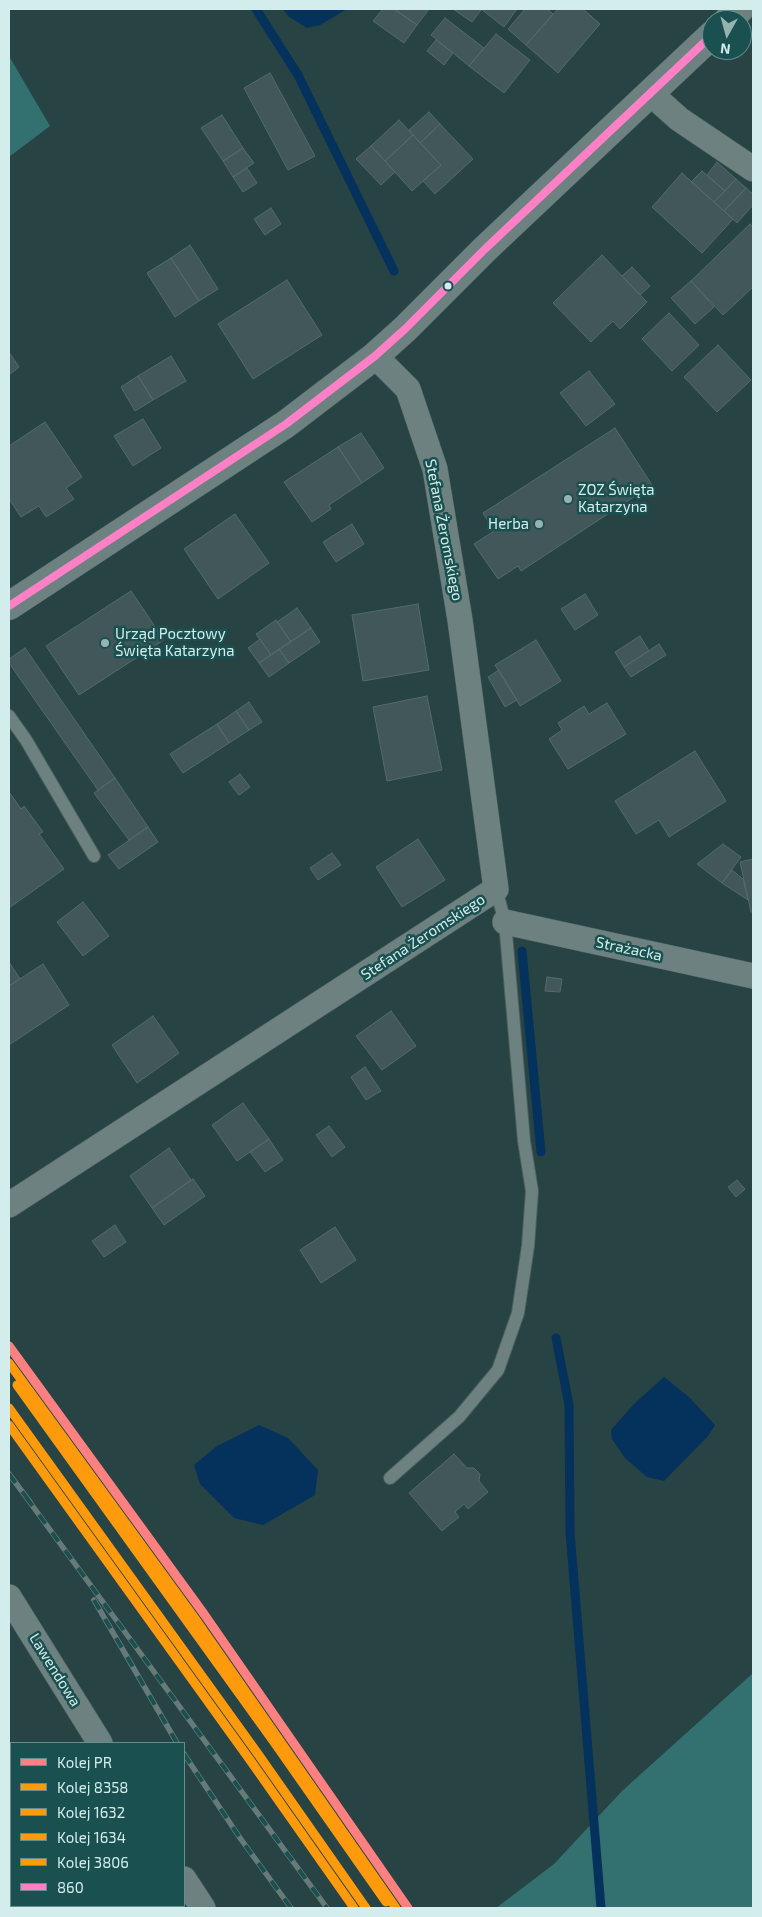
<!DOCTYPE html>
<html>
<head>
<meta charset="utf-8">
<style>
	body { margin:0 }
	#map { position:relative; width:762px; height:1917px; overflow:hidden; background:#274343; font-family:"Exo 2",sans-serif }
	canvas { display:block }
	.frame { position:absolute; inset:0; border:10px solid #d2edec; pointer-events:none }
	.legend { position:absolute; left:10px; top:1742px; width:175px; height:165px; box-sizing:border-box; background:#1a504f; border:1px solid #648f8e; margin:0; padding:6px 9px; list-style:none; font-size:15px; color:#d2edec }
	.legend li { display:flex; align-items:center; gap:10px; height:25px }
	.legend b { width:25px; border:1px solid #648f8e }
	.north { position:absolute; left:702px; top:10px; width:50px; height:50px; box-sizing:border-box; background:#1a504f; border:1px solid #648f8e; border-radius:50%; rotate:187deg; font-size:14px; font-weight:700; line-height:20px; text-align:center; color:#d2edec }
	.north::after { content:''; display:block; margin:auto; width:18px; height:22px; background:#96b2b1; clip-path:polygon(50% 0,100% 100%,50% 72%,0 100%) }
</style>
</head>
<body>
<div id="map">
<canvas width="762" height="1917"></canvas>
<div class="frame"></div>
<ul class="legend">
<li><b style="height:6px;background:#ff8080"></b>Kolej PR</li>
<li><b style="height:6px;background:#ff9a0d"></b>Kolej 8358</li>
<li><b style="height:6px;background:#ff9a0d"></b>Kolej 1632</li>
<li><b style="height:6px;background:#ff9a0d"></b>Kolej 1634</li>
<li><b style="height:6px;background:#ff9a0d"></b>Kolej 3806</li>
<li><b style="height:6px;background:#ff80c5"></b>860</li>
</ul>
<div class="north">N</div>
</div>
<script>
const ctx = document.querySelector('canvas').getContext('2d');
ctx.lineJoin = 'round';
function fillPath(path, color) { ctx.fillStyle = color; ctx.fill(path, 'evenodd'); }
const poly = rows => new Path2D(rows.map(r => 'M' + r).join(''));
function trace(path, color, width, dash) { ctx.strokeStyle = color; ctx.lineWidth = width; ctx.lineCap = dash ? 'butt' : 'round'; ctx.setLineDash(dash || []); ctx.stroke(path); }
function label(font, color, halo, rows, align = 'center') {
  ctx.font = font + ' "Exo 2",sans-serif'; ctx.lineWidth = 5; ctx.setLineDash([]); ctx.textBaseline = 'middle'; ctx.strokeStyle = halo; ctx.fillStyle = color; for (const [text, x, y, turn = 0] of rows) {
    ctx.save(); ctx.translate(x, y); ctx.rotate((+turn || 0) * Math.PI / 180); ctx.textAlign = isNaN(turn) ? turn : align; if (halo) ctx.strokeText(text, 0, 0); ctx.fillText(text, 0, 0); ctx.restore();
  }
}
const green = poly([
	[9,56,50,126,9,157],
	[753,1673,753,1908,496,1908,554,1864,622,1791]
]);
const water = poly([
	[283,9,347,9,320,25,307,28,288,16],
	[664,1377,689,1397,715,1425,708,1436,664,1481,647,1477,625,1458,612,1439,611,1430,634,1404],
	[259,1425,288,1438,318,1470,315,1495,263,1525,234,1518,200,1484,194,1465,217,1446]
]);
const stream = poly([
	[256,9,298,75,394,271],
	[522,951,541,1152],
	[556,1338,569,1405,570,1532,601,1908]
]);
const building = poly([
	[383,9,394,9,417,25,404,43,373,21,383,9],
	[394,9,429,9,417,25,394,9],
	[453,9,479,9,481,10,472,22,453,9],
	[481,9,517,9,504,27,481,9],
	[525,9,547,9,553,14,526,45,508,29,525,9],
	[558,9,583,9,600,24,558,73,526,45,558,9],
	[445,18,484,48,469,66,431,35,445,18],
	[496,34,530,60,504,93,469,66,496,34],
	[436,40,453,53,444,65,427,51,436,40],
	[270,73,315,156,288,170,244,88,270,73],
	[429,112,440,124,420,143,409,130,429,112],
	[222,115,243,148,223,161,201,128,222,115],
	[399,120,413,135,385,161,371,146,399,120],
	[440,124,473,159,435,194,423,181,441,165,420,143,440,124],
	[413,135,441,165,412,191,385,161,413,135],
	[371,146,395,172,381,185,356,159,371,146],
	[243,148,254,163,233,177,223,161,243,148],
	[717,162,736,179,725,191,707,175,717,162],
	[247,168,257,183,243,192,233,177,247,168],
	[702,171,725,191,714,202,691,182,702,171],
	[682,173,733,219,702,253,652,207,682,173],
	[736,179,746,188,724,211,714,202,736,179],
	[746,188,753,194,753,205,737,223,724,211,746,188],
	[271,208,281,224,265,235,254,219,271,208],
	[750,224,753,227,753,287,723,315,691,281,750,224],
	[190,245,218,289,199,301,171,258,190,245],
	[602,255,647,302,620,329,613,321,591,342,553,303,602,255],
	[171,258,199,301,175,317,147,273,171,258],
	[632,267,650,286,640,295,622,276,632,267],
	[287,280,322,335,253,379,218,324,287,280],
	[691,281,714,307,695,324,671,298,691,281],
	[669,313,699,345,672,371,642,339,669,313],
	[718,345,751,380,717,412,684,377,718,345],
	[9,352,19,367,9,375,9,352],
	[171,356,186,381,153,400,138,376,171,356],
	[589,371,615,404,586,426,560,393,589,371],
	[138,376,153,400,135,411,121,387,138,376],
	[143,419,161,448,133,466,114,436,143,419],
	[45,422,82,477,66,488,74,499,46,517,39,506,21,517,9,499,9,446,45,422],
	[615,428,652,485,521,571,518,566,498,579,474,544,494,531,483,513,615,428],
	[361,433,384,468,362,483,338,447,361,433],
	[338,447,362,483,329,505,331,509,312,522,284,482,338,447],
	[235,514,269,563,218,599,184,549,235,514],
	[352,524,364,544,336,562,323,542,352,524],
	[131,591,164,640,79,695,46,646,131,591],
	[585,594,598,615,575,630,561,609,585,594],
	[418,604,429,670,363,681,352,615,418,604],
	[297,608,311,628,291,642,277,622,297,608],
	[276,620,291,642,271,655,256,634,276,620],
	[311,628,320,642,289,663,279,649,311,628],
	[640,636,649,651,624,667,615,652,640,636],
	[260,639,271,655,259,663,248,648,260,639],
	[536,640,561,681,520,706,495,665,536,640],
	[659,644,666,655,631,677,624,667,659,644],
	[25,648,115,778,98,790,9,663,9,659,25,648],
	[279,649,289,663,269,677,259,663,279,649],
	[499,670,517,700,505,707,488,677,499,670],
	[427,696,442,770,387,781,373,707,427,696],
	[249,702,262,722,249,730,236,711,249,702],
	[607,703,626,734,568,769,549,739,562,730,558,723,584,706,589,714,607,703],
	[236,711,249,730,229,743,217,724,236,711],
	[217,724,229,743,183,773,170,754,217,724],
	[695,751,726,801,669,837,659,820,636,834,615,801,695,751],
	[240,774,250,787,239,795,229,782,240,774],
	[115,778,148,827,129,840,94,793,115,778],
	[9,792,21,809,24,806,43,832,39,834,64,869,9,908,9,792],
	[148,827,158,842,119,869,108,855,148,827],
	[418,839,445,880,402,907,376,867,418,839],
	[723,844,741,857,722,883,697,864,723,844],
	[332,853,341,865,318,880,310,868,332,853],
	[753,859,753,912,751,912,740,862,753,859],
	[732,870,743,879,748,900,722,883,732,870],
	[83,902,109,936,83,956,57,922,83,902],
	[9,962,20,979,9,986,9,962],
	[43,964,69,1005,9,1045,9,986,43,964],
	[547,977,562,979,560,992,545,991,547,977],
	[391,1011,416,1046,382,1070,356,1036,391,1011],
	[153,1016,179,1053,137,1083,112,1045,153,1016],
	[365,1067,381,1091,366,1100,351,1077,365,1067],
	[243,1103,269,1139,237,1161,212,1125,243,1103],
	[329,1126,345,1147,332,1157,316,1135,329,1126],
	[269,1139,283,1160,265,1172,250,1152,269,1139],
	[169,1148,191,1180,152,1208,130,1176,169,1148],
	[193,1179,205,1196,164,1225,152,1208,193,1179],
	[737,1180,745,1189,736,1197,728,1187,737,1180],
	[115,1225,126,1242,104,1257,92,1241,115,1225],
	[335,1227,356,1260,321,1283,300,1250,335,1227],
	[454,1454,467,1468,474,1468,480,1474,479,1481,488,1492,468,1509,464,1504,455,1512,459,1517,442,1531,409,1493,454,1454]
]);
const service = poly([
	[9,716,26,740,94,856],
	[390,1478,459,1417,498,1370,518,1313,528,1246,532,1191,524,1141,505,922,496,889]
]);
const minor = poly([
	[650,93,679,119,753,169],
	[505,922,753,976],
	[9,1205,496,889,460,620,435,469,408,389,375,356],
	[9,1597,100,1743],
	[9,1863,11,1861],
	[184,1879,203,1908]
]);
const tertiary = poly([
	[728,20,740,9],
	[9,606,286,424,375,356,405,329,485,249,712,35]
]);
const rail = poly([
	[9,1474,30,1502],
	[26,1497,327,1908],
	[94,1600,177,1743],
	[184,1754,240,1838,291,1908]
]);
const bus1 = poly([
	[9,606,286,424,375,356,405,329,485,249,712,35]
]);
const rail1 = poly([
	[9,1346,204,1614,408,1908]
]);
const rail2 = poly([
	[9,1363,196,1620,396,1908]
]);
const rail3 = poly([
	[9,1408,258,1754,366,1908]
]);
const rail4 = poly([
	[17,1385,274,1742,386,1902]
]);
const rail5 = poly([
	[9,1425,250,1760,354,1908]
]);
const markers = [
	[448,286,4.5,"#d2edec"],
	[568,499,5,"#96b2b1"],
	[539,524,5,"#96b2b1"],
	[105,643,5,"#96b2b1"]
];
const poiNames = [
	["ZOZ Święta",578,490],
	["Katarzyna",578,507],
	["Herba",529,524,"right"],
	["Urząd Pocztowy",115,634],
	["Święta Katarzyna",115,651]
];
const streetNames = [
	["Stefana Żeromskiego",444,530,79],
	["Stefana Żeromskiego",423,937,-33],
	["Strażacka",629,949,12],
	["Lawendowa",55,1670,58]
];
fillPath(green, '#327170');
fillPath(water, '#04325c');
trace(stream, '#04325c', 9);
fillPath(building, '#41575a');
trace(building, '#546a6c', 1);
trace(service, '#4a605f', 14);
trace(minor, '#4a605f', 26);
trace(tertiary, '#4a605f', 29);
trace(service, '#6e8181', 12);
trace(minor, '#6e8181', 25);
trace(tertiary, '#6e8181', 28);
trace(rail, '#677a7a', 5.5);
trace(rail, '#1a504f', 4, [11]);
trace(bus1, '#ff80c5', 8);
trace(rail1, '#ff8080', 9);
trace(rail2, '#ff9a0d', 9);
trace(rail3, '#ff9a0d', 9);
trace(rail4, '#ff9a0d', 9);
trace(rail5, '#ff9a0d', 9);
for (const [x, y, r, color] of markers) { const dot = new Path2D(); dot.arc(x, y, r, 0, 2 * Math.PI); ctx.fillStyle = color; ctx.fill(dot); trace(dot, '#1a504f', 2); }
label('15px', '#d2edec', '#1a504f', poiNames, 'left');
label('15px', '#d2edec', '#1a504f', streetNames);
</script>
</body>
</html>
